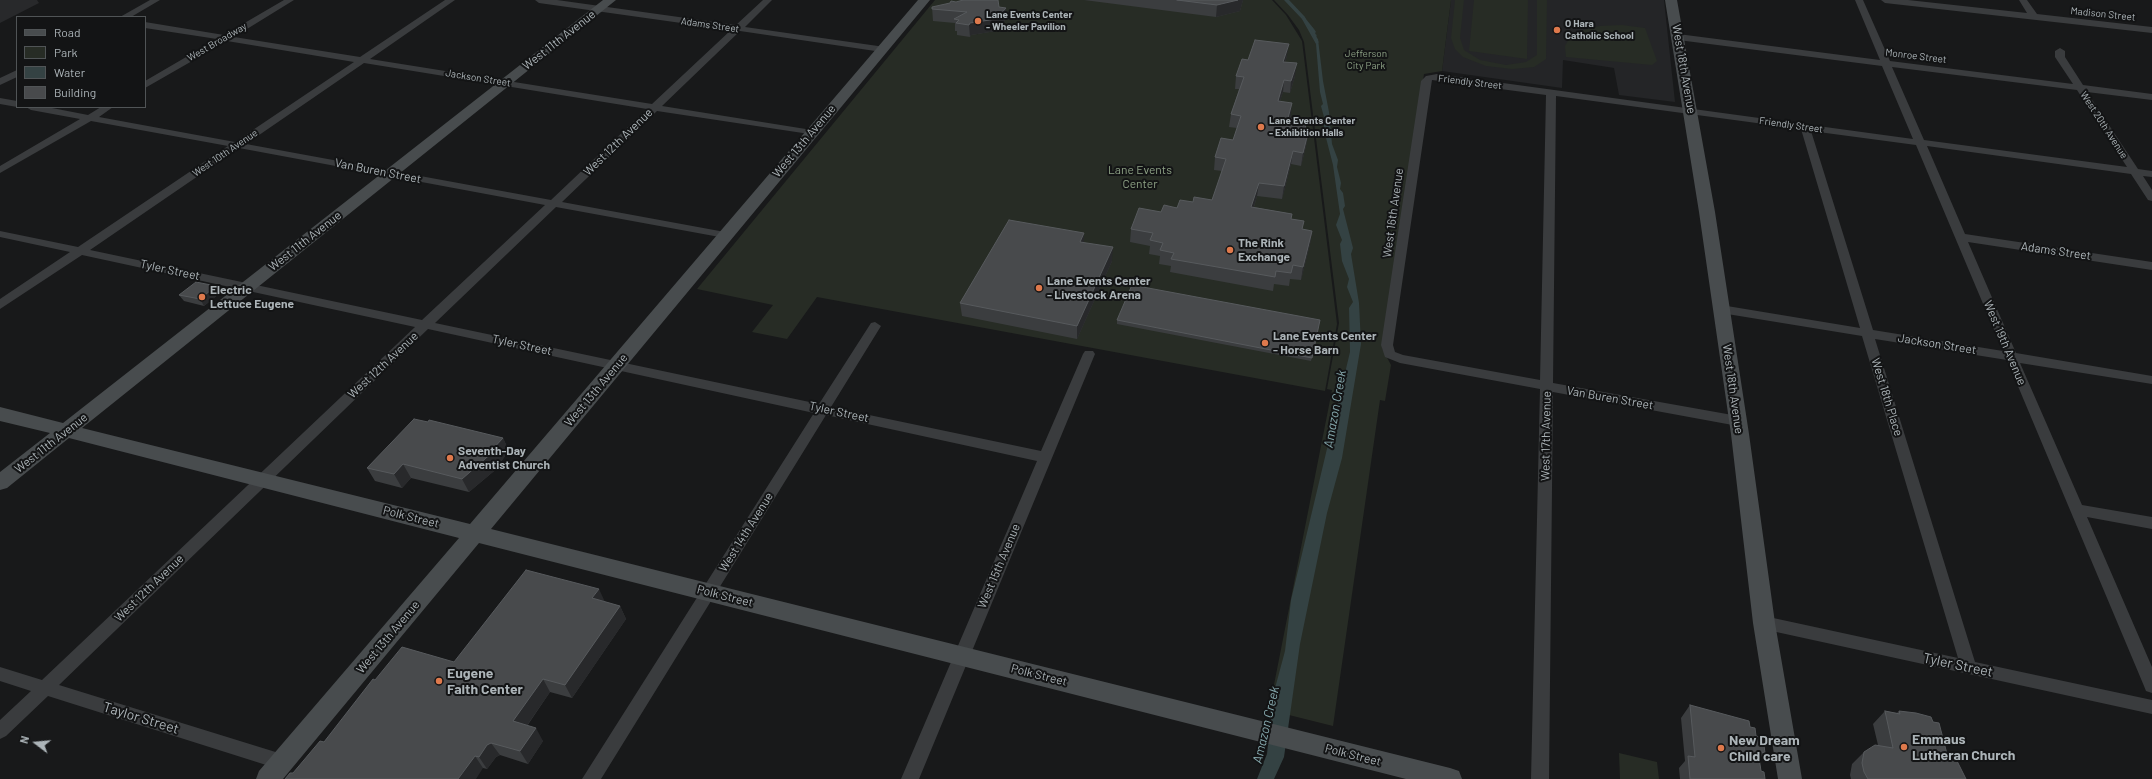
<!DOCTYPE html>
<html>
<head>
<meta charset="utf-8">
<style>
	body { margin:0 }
	#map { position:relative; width:2152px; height:779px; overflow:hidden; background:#18191a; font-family:Barlow,sans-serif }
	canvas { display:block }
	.legend { position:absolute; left:16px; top:16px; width:130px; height:92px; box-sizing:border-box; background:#131415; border:1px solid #505456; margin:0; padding:5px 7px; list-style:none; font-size:12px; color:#acb4b8 }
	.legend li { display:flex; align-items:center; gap:8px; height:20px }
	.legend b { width:20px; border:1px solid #505456 }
	.north { position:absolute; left:16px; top:723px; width:40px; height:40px; -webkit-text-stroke:3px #131415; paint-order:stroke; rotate:286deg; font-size:11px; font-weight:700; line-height:16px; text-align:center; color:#acb4b8 }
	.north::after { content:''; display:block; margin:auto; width:14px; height:18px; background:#acb4b8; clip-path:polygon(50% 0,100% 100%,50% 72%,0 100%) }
</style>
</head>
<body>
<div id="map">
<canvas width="2152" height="779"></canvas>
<ul class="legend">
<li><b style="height:5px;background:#484c4e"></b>Road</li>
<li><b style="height:11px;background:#272c25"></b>Park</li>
<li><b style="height:11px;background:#344243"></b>Water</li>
<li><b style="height:11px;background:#484a4c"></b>Building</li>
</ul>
<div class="north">N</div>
</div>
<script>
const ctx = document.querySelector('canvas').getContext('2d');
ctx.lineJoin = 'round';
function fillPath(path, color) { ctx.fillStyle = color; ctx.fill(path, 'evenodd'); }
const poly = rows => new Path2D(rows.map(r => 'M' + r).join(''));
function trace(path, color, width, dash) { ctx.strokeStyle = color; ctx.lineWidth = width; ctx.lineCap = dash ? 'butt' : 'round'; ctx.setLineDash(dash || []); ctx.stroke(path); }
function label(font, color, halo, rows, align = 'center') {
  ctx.font = font + ' Barlow,sans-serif'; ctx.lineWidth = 4; ctx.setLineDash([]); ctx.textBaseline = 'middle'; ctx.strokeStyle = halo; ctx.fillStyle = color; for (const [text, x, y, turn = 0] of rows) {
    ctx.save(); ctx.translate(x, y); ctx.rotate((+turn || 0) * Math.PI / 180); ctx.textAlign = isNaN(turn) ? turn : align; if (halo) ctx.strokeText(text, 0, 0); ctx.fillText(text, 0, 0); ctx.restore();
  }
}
const built = poly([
	[1451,0,1664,0,1675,102,1619,95,1614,68,1563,60,1562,88,1442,71]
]);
const green = poly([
	[935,0,1272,0,1286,15,1302,41,1337,324,1325,391,817,297,787,339,752,332,773,305,697,289],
	[1274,0,1451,0,1442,71,1424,74,1382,348,1391,365,1385,401,1380,400,1333,726,1269,710,1332,390,1327,389,1339,323,1304,42,1299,30,1288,15],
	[1455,0,1464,0,1460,38,1464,50,1480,60,1506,65,1526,62,1537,55,1537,0,1547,0,1546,59,1534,67,1512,69,1486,66,1463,57,1455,49,1451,38],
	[1474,0,1528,0,1527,59,1469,51],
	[1622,25,1645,28,1657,61,1652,65,1566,57,1565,46,1570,37,1583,30,1600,26],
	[1619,753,1657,762,1659,779,1620,779]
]);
const water = poly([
	[1284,0,1289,0,1305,17,1308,24,1314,29,1316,32,1314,34,1317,35,1315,37,1318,39,1323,81,1329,112,1332,144,1338,160,1337,167,1341,183,1340,189,1343,193,1345,206,1343,209,1353,248,1351,254,1359,303,1361,344,1342,458,1327,513,1300,644,1284,757,1274,779,1257,779,1267,754,1274,692,1285,651,1291,600,1350,352,1349,308,1353,302,1347,287,1349,279,1342,261,1340,244,1342,240,1336,225,1340,214,1333,165,1324,130,1324,117,1321,106,1323,104,1320,92,1316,44,1302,19]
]);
const stream = poly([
	[1304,19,1312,29,1317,42]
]);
const street = poly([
	[150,0,160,0,131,17,120,17,150,0],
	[284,0,294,0,234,37,360,57,445,0,455,0,370,59,652,104,731,30,539,3,535,0,557,0,736,25,763,0,772,0,745,27,885,47,887,49,882,52,740,31,662,106,812,130,817,133,816,135,657,111,562,202,725,232,729,233,731,235,729,237,725,238,556,207,435,323,819,404,871,323,875,322,881,326,831,407,1041,451,1083,354,1085,351,1093,351,1095,354,919,779,901,779,1037,461,826,415,601,779,582,779,814,413,428,329,59,685,282,754,288,756,291,762,288,768,282,770,48,696,6,736,0,739,0,720,31,691,0,681,0,667,42,680,415,327,82,255,0,309,0,299,70,252,0,237,0,231,78,247,228,146,91,121,0,173,0,166,80,119,31,110,26,107,47,107,88,115,101,107,113,107,99,117,235,142,354,62,227,41,145,88,145,81,217,39,145,28,145,22,224,35,284,0],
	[364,63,647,109,551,200,246,144,364,63],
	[239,148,545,205,422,320,90,250,239,148],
	[1855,0,1863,0,1890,61,2073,84,2055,57,2055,51,2060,48,2065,51,2065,57,2083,85,2152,94,2152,100,2087,92,2138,169,2152,171,2152,177,2143,176,2152,190,2152,201,2148,200,2131,174,1927,146,1965,234,2152,262,2152,270,1968,242,2016,353,2152,376,2152,384,2020,363,2082,505,2152,517,2152,529,2087,517,2152,667,2152,693,2146,691,2144,686,2007,360,1875,339,1975,662,2152,700,2152,714,1758,628,1756,623,1758,618,1764,616,1958,658,1862,336,1721,313,1715,309,1721,305,1860,328,1801,129,1556,96,1553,383,1738,416,1743,418,1745,421,1743,424,1738,426,1553,392,1549,779,1531,779,1540,389,1400,363,1385,357,1381,345,1421,81,1426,76,1437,74,1913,139,1882,66,1678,40,1674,37,1678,34,1880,60,1855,0],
	[1892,67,2077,90,2127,167,1924,140,1892,67],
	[1432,80,1546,95,1540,380,1403,355,1395,352,1393,345,1432,80],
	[1811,131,1916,145,2003,351,1873,330,1811,131],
	[1881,0,1908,0,2027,13,2019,0,2027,0,2037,14,2152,27,2152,33,1885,3,1881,0],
	[17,70,17,77,0,85,0,78,17,70],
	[0,98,17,101,17,107,0,104,0,98]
]);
const secondary = poly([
	[603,0,616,0,82,428,470,524,918,0,930,0,491,529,1450,768,1459,771,1462,779,1406,779,479,543,283,779,256,779,259,771,459,538,69,438,7,488,0,490,0,472,50,433,0,421,0,407,63,423,603,0],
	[1665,0,1677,0,1715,212,1749,434,1775,623,1802,779,1778,779,1753,623,1731,434,1699,212,1665,0]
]);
const wall = poly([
	[1084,0,1243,0,1240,11,1216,17],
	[932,7,999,7,1006,19,996,31,971,35,970,37,957,35,957,31,955,31,955,23,933,21],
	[1287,56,1285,62,1295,76,1290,93,1283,92,1280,101,1291,115,1290,119,1305,132,1308,133,1306,146,1301,166,1291,164,1282,199,1257,196,1254,207,1292,214,1291,219,1304,221,1302,229,1312,231,1310,244,1301,280,1290,279,1289,286,1274,284,1273,291,1170,272,1171,266,1159,264,1160,256,1149,254,1150,246,1130,242,1131,229,1161,212,1193,202,1212,200,1222,171,1214,170,1215,157,1233,140,1237,128,1229,127,1231,114,1239,89,1235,89,1236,76,1248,60],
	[1084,243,1112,261,1077,339,962,316,960,303],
	[216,286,220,293,204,306,184,301,179,295],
	[1117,320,1320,320,1311,361,1117,324],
	[428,422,503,438,509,451,499,464,500,466,469,492,411,478,402,488,375,481,367,468],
	[605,602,620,606,626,619,572,698,550,692,527,726,543,741,528,764,500,755,496,757,487,769,483,768,293,773,324,742,375,680,454,662],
	[1690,705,1750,727,1756,736,1765,753,1759,759,1761,771,1765,779,1680,779,1679,768,1685,761,1681,718],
	[1885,711,1897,713,1899,711,1933,722,1947,754,1966,779,1851,779,1850,775,1852,764,1864,752,1878,745,1873,724]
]);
const shadedWall = poly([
	[0,0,37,0,39,3,0,23],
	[1238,0,1243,0,1240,11,1216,17,1217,5],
	[1006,8,1006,19,996,31,971,35,970,37,969,25,970,23],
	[1289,44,1287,56,1281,74,1283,62],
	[1297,63,1295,76,1290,93,1291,81],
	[1284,80,1283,92,1276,113,1278,101],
	[1292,103,1291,115,1286,131,1288,118],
	[1308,133,1306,146,1301,166,1303,153],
	[1293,151,1291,164,1282,199,1284,186],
	[1259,183,1257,196,1250,220,1251,207],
	[1312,231,1310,244,1301,280,1303,267],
	[1084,233,1084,246,1080,242],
	[1113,247,1112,261,1077,339,1077,326],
	[216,286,220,293,204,306,200,299],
	[503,438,509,451,499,464,500,466,469,492,462,479,490,452],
	[403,464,411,478,402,488,394,474],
	[599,589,605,602,592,598],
	[620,606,626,619,572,698,565,685],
	[543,679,550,692,521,734,513,721],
	[536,728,543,741,528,764,520,751],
	[491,743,500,755,496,757,487,769,479,757,487,745],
	[475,756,483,768,476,779,458,779]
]);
const building = poly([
	[963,0,998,0,999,7,1006,8,996,19,970,23,969,25,956,23,959,20,954,19,967,12,932,9,932,7,950,3,951,1,956,2,963,0],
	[1177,0,1238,0,1217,5,1177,0],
	[1255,40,1289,44,1283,62,1297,63,1291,81,1284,80,1278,101,1292,103,1288,118,1307,121,1304,132,1308,133,1303,153,1293,151,1284,186,1259,183,1251,207,1292,214,1291,219,1304,221,1302,229,1312,231,1303,267,1293,265,1291,273,1276,271,1275,277,1171,259,1174,253,1160,250,1163,243,1150,240,1153,233,1131,229,1139,208,1161,212,1164,205,1177,208,1180,200,1193,202,1194,197,1212,200,1226,159,1215,157,1221,138,1233,140,1241,116,1231,114,1244,77,1236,76,1242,59,1248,60,1255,40],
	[1009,220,1084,233,1080,242,1113,247,1077,326,960,303,1009,220],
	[196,282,216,286,200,299,179,295,196,282],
	[1132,285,1320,320,1312,358,1117,320,1132,285],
	[414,419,428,422,429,420,503,438,490,452,493,452,462,479,403,464,394,474,367,468,414,419],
	[526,570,599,589,592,598,620,606,565,685,543,679,513,721,536,728,520,751,491,743,487,745,479,757,475,756,458,779,285,779,290,773,293,773,320,741,324,742,373,679,375,680,402,647,454,662,526,570],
	[1690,705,1749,721,1750,727,1755,728,1756,736,1763,738,1765,753,1758,751,1761,771,1764,772,1765,779,1690,779,1688,756,1695,757,1690,705],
	[1885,711,1900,714,1899,711,1916,713,1931,717,1933,722,1939,723,1947,754,1957,761,1966,779,1868,779,1864,772,1862,763,1864,752,1875,745,1893,748,1885,711]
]);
const markers = [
	[978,21,4,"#de794c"],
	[1557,30,4,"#de794c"],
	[1261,127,4,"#de794c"],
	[1230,250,4,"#de794c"],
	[1039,288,4,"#de794c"],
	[202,297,4,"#de794c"],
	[1265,343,4,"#de794c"],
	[450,458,4,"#de794c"],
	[439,681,4,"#de794c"],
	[1904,747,4,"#de794c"],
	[1721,748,4,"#de794c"]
];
const farStreetnames = [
	["Madison Street",2103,14,6],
	["Adams Street",710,25,8],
	["West Broadway",217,42,-30],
	["Monroe Street",1916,56,7],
	["Jackson Street",478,78,9],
	["Friendly Street",1470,82,7],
	["Friendly Street",1791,125,8],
	["West 20th Avenue",2104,125,57],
	["West 10th Avenue",225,153,-34]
];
const farPoinames = [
	["Lane Events Center",986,15],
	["- Wheeler Pavilion",986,27],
	["O Hara",1565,24],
	["Catholic School",1565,36],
	["Lane Events Center",1269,121],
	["- Exhibition Halls",1269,133]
];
const farParknames = [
	["Jefferson",1366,54],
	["City Park",1366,66]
];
const streetNames = [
	["West 11th Avenue",559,40,-38],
	["West 18th Avenue",1684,69,80],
	["West 13th Avenue",804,141,-50],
	["West 12th Avenue",618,142,-44],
	["Van Buren Street",378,171,11],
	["West 16th Avenue",1393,213,-82],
	["West 11th Avenue",305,241,-38],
	["Adams Street",2056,251,8],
	["Tyler Street",170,270,12],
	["West 19th Avenue",2005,343,67],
	["Jackson Street",1937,344,9],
	["Tyler Street",522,345,12],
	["West 12th Avenue",383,365,-43],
	["West 18th Avenue",1733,389,82],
	["West 13th Avenue",596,390,-50],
	["West 18th Place",1887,397,73],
	["Van Buren Street",1610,398,10],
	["Tyler Street",839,412,12],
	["West 17th Avenue",1546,436,-89],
	["West 11th Avenue",51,443,-38],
	["Polk Street",411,517,14],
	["West 14th Avenue",746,532,-58],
	["West 15th Avenue",999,566,-67],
	["West 12th Avenue",149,588,-44],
	["Polk Street",725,596,14],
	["West 13th Avenue",388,637,-50],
	["Polk Street",1039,675,14],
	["Polk Street",1353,755,14]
];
const parkNames = [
	["Lane Events",1140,170],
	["Center",1140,184]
];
const poiNames = [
	["The Rink",1238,243],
	["Exchange",1238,257],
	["Lane Events Center",1047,281],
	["- Livestock Arena",1047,295],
	["Electric",210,290],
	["Lettuce Eugene",210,304],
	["Lane Events Center",1273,336],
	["- Horse Barn",1273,350],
	["Seventh-Day",458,451],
	["Adventist Church",458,465]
];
const waterNames = [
	["Amazon Creek",1335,409,-80],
	["Amazon Creek",1266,725,-77]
];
const nearStreetnames = [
	["Tyler Street",1958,665,12],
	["Taylor Street",141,718,17]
];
const nearPoinames = [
	["Eugene",447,673],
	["Faith Center",447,689],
	["Emmaus",1912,739],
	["Lutheran Church",1912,755],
	["New Dream",1729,740],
	["Child care",1729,756]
];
fillPath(built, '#242527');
fillPath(green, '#272c25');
fillPath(water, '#344243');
trace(stream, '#344243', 3);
fillPath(street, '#3a3c3e');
fillPath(secondary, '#484c4e');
fillPath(wall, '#3b3d3f');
fillPath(shadedWall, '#28292b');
fillPath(building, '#484a4c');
trace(building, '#575a5d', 1);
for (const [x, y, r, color] of markers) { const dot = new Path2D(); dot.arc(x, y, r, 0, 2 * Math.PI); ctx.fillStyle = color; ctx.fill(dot); trace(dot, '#131415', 1.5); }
label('10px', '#acb4b8', '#131415', farStreetnames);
label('bold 10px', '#acb4b8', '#131415', farPoinames, 'left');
label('10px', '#8da185', '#131415', farParknames);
label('12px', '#acb4b8', '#131415', streetNames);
label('12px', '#8da185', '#131415', parkNames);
label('bold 12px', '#acb4b8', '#131415', poiNames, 'left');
label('italic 13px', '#87aaaf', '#131415', waterNames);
label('14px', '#acb4b8', '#131415', nearStreetnames);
label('bold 14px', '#acb4b8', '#131415', nearPoinames, 'left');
</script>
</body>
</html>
